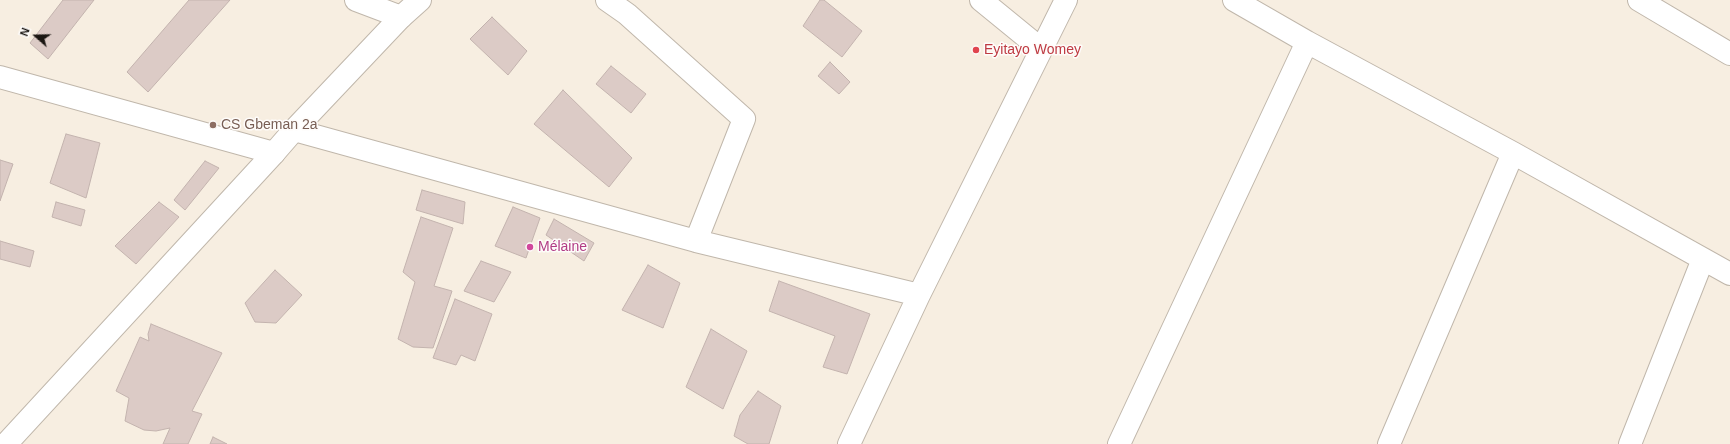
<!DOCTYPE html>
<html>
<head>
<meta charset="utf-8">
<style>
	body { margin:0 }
	#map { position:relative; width:1730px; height:444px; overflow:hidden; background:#f7eee1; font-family:Arial,sans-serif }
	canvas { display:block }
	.north { position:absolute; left:16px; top:16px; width:40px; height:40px; -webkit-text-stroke:3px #fefcfa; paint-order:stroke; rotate:290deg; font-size:11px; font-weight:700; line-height:16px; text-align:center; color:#1b1713 }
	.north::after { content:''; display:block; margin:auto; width:14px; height:18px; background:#1b1713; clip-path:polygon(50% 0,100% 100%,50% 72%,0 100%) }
</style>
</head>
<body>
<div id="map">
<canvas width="1730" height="444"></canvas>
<div class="north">N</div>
</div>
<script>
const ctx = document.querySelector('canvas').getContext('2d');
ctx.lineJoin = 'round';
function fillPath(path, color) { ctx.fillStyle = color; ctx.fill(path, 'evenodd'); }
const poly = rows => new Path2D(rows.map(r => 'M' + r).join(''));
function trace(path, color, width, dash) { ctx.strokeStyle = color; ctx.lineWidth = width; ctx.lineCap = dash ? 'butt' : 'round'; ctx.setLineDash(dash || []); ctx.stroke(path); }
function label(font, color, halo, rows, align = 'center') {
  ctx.font = font + ' Arial,sans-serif'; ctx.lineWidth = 3; ctx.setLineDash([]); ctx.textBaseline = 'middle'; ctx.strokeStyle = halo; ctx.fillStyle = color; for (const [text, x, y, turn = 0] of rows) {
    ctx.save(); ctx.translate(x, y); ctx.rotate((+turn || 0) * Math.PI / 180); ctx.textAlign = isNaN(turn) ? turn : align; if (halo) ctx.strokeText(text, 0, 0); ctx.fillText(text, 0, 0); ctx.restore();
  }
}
const building = poly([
	[63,0,94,0,48,59,30,43,63,0],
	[189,0,230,0,148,92,127,72,189,0],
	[820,0,824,0,862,31,842,57,803,26,820,0],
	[492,17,527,51,508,75,470,39,492,17],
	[830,62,850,82,839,94,818,76,830,62],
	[611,66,646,94,631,113,596,84,611,66],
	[563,90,632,158,609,187,534,124,563,90],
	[66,134,100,143,86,198,50,183,66,134],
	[0,160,13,164,0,201,0,160],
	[205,161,219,168,185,210,174,200,205,161],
	[422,190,465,202,463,224,416,210,422,190],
	[56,202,85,210,81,226,52,217,56,202],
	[159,202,179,217,136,264,115,246,159,202],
	[513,207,540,218,526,258,495,246,513,207],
	[421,217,453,228,434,286,452,291,433,348,413,347,398,339,415,282,403,272,421,217],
	[554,219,594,243,584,261,546,235,554,219],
	[0,241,34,251,30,267,0,259,0,241],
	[481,261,511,272,494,302,464,291,481,261],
	[648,265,680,283,663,328,622,310,648,265],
	[275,270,302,295,276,323,255,322,245,303,275,270],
	[779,281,870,314,847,374,823,367,835,336,769,311,779,281],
	[455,299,492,314,475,361,461,355,456,365,433,358,455,299],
	[151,324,222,353,192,411,202,414,188,444,163,444,170,428,156,431,144,430,125,421,129,398,116,391,140,337,149,341,148,334,151,324],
	[711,329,747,351,723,409,686,387,711,329],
	[758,391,781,406,769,444,748,444,734,436,740,415,758,391],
	[213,437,227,444,210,444,213,437]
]);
const minor = poly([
	[356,0,401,17],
	[607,0,627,14,744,119,696,241],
	[981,0,1041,49],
	[1234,0,1307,42,1513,153,1730,274],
	[1639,0,1730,54],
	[0,77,274,153],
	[294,130,696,241,919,295],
	[849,444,919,295,1066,0],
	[1119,444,1307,42],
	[1389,444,1513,153],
	[1630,444,1703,259]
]);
const major = poly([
	[6,444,274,153,294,130,401,17,420,0]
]);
const markers = [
	[976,50,4,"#e0444e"],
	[213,125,4,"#8d6e63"],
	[530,247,4,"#d1479c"]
];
const healthNames = [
	["Eyitayo Womey",984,50]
];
const educationNames = [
	["CS Gbeman 2a",221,125]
];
const hotelNames = [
	["Mélaine",538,247]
];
fillPath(building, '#dccbc6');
trace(building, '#c3b3ae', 1);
trace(minor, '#c0b7ab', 24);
trace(major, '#c0b7ab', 24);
trace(minor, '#fff', 22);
trace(major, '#fff', 22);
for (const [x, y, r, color] of markers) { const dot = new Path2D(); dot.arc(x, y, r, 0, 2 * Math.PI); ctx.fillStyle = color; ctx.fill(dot); trace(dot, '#fefcfa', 1.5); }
label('14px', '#be3a42', '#fefcfa', healthNames, 'left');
label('14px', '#785e54', '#fefcfa', educationNames, 'left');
label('14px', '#b23c85', '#fefcfa', hotelNames, 'left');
</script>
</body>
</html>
